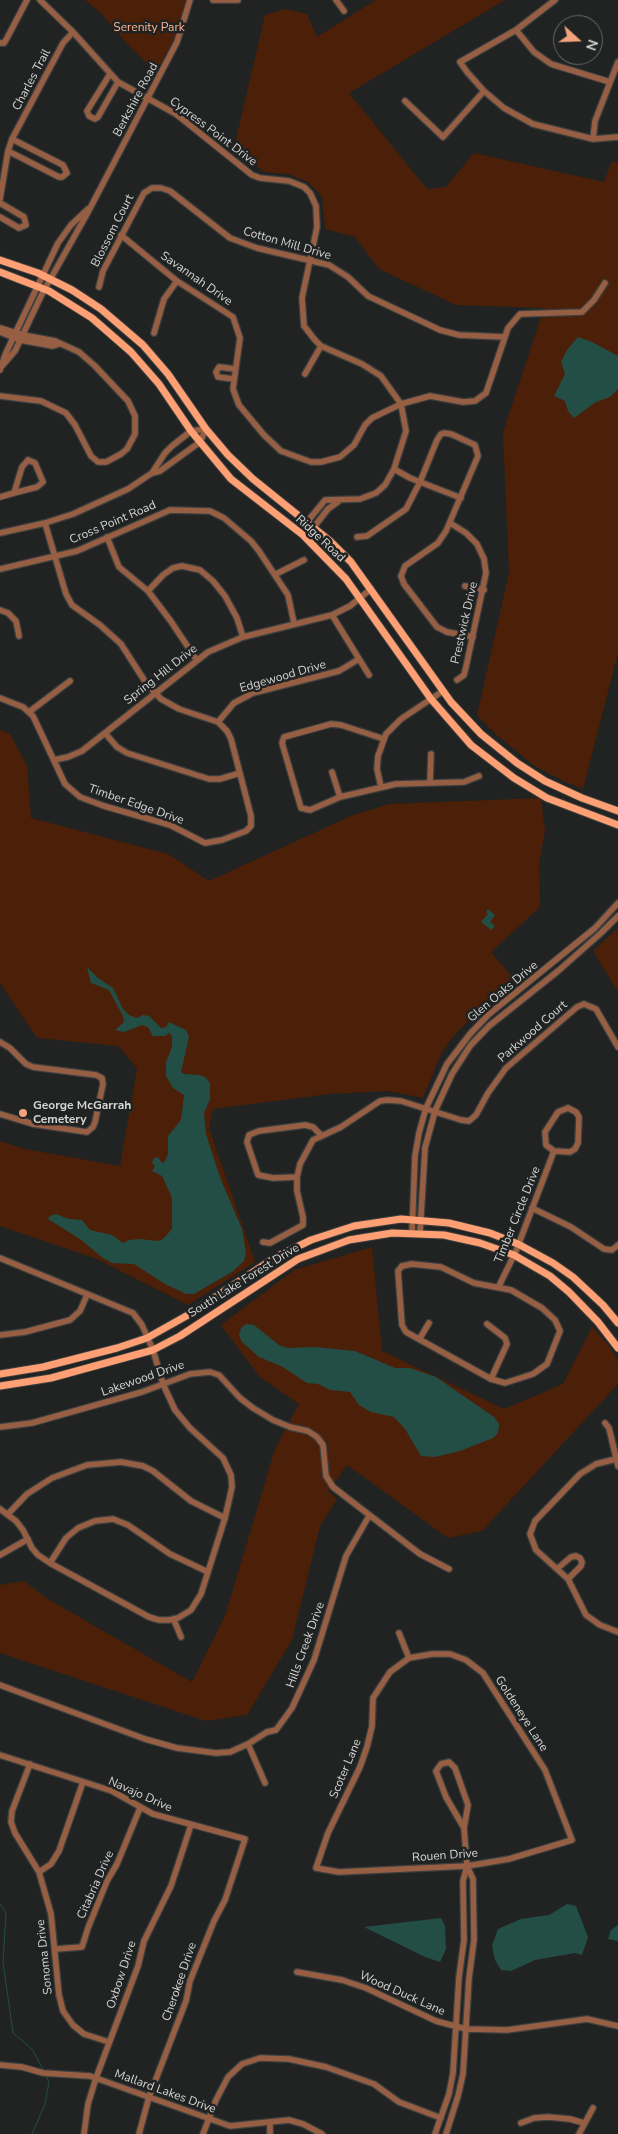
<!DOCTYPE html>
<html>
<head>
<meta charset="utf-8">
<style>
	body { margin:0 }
	#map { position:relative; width:618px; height:2134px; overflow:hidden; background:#202322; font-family:"Nunito Sans",sans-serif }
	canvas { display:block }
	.north { position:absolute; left:553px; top:15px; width:50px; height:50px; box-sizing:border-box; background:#202322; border:1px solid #686a6a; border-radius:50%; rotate:110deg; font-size:14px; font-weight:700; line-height:20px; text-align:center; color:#d3d5d5 }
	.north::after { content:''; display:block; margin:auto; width:18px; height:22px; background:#f1a17c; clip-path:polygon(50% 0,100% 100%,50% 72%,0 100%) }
</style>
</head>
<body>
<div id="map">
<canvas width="618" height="2134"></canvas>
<div class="north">N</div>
</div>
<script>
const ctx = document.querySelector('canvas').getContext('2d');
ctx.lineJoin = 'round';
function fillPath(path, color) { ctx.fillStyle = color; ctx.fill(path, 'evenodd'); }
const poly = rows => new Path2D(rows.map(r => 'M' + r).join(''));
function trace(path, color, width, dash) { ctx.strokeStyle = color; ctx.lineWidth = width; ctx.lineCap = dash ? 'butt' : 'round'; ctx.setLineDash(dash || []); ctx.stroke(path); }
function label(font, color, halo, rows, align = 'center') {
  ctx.font = font + ' "Nunito Sans",sans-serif'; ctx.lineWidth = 5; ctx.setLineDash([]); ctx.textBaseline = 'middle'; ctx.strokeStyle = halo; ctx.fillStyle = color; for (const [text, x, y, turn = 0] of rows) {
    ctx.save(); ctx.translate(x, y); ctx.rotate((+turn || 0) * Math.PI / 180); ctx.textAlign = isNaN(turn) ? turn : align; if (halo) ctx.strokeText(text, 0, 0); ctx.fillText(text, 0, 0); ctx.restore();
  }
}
const green = poly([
	[85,0,186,0,174,39,156,72,130,47,100,12],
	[376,0,505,0,349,93,427,189,446,187,474,153,604,182,612,161,618,162,618,653,583,789,563,781,533,765,498,736,477,715,509,573,503,432,544,308,456,305,379,269,355,237,325,229,322,196,308,182,288,174,264,172,234,148,265,15,285,9,307,14,317,37],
	[0,730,10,734,27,766,31,818,168,854,209,881,351,816,389,804,541,798,545,831,539,863,540,907,491,952,513,978,455,1034,441,1054,423,1098,388,1091,329,1094,213,1109,209,1128,255,1262,188,1305,97,1259,0,1226,0,1141,25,1149,120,1166,137,1068,118,1046,37,1038,0,983],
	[618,928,618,992,593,951],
	[372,1247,382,1351,504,1409,563,1384,592,1327,610,1347,618,1361,618,1384,482,1531,448,1538,347,1465,328,1491,337,1499,320,1526,292,1640,247,1715,206,1721,0,1653,0,1585,24,1581,46,1598,192,1682,225,1616,275,1449,299,1404,260,1377,221,1325,294,1270]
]);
const water = poly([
	[578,337,592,342,618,356,618,389,610,397,596,402,574,418,568,411,565,401,554,396,565,374,561,362,567,350],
	[488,909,495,915,490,922,495,926,491,930,481,922,488,914,486,912],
	[87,967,98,978,113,988,123,1009,129,1015,137,1018,143,1015,149,1016,161,1028,166,1027,169,1022,186,1030,189,1037,181,1072,184,1074,199,1075,205,1077,210,1083,210,1099,204,1113,206,1134,221,1180,242,1229,246,1253,244,1261,232,1272,194,1294,186,1294,165,1284,134,1264,112,1263,103,1258,80,1239,48,1219,50,1216,56,1214,69,1219,82,1220,90,1230,112,1235,123,1243,129,1240,140,1239,158,1241,163,1239,172,1229,172,1198,162,1176,152,1171,155,1166,152,1163,154,1158,158,1157,161,1162,164,1163,168,1154,168,1136,181,1120,184,1095,173,1088,166,1076,166,1062,172,1047,172,1036,169,1033,165,1036,153,1036,148,1027,142,1025,124,1032,115,1030,124,1022,123,1016,109,990,91,983],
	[246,1324,254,1325,279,1345,287,1348,315,1347,355,1351,395,1368,410,1368,436,1377,494,1417,499,1424,498,1433,493,1438,460,1451,435,1457,421,1456,405,1429,394,1417,371,1412,359,1405,350,1392,330,1390,318,1384,307,1383,283,1367,259,1357,242,1342,239,1335,241,1328],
	[567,1904,576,1906,588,1937,582,1955,575,1953,535,1960,511,1971,501,1970,495,1960,492,1946,498,1929,521,1919,549,1915],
	[441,1918,445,1926,446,1949,440,1962,425,1957,364,1927],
	[618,1925,618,1941,608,1939,611,1930]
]);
const stream = poly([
	[0,1904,6,1913,3,1962,13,2033,32,2049,44,2071],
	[32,2134,45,2104,49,2082,46,2075]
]);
const minor = poly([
	[40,0,73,32,118,82,176,114,252,175,260,178,289,181,304,187,310,193,316,206,317,227,302,298,304,326,315,340,321,346,362,364,381,376,401,404,406,431,394,469,385,485,376,493,360,499,325,500,307,522,303,535],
	[213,0,238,0],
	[336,0,344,11],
	[555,0,516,30,460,62,467,72,484,91,504,108,533,124,593,139,618,137],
	[516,30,534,52,551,64,610,82],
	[0,43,4,43,6,40,27,0],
	[110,74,87,111,89,116,95,119,98,117,118,82],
	[405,101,443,137,484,91],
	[593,139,595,121,618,62],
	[8,151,59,177,62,177,67,173,63,165,12,139],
	[0,199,8,151,12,139,63,43,73,32],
	[0,203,24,217,26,225,19,228,0,217],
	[121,235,177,281,233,317,240,338,233,389,239,405,264,435,281,451,311,462,321,462,340,457,354,445,365,425,372,418,401,404,430,396,463,402,475,401,486,393,508,328,520,314,582,312,594,300,605,283],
	[99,287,103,271,144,193,152,188,161,188,170,191,230,238,257,248,329,265,348,277,368,296,440,330,459,335,505,337],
	[0,328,23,335,55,341,79,352,95,366,128,401,135,416,135,434,127,449,121,454,106,462,98,462,91,456,75,425,66,413,41,401,0,396],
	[0,332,20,340,53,346,59,344],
	[154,333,164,299,177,281],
	[2,366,15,351,42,294,87,214,177,42,190,0],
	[0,370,5,355,58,243,71,225,88,209],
	[305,374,321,346],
	[234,379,218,377,216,372,219,367,235,369],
	[28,460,35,463,43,482,37,487,14,493,22,467,28,460],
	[394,469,410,478,461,498],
	[152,473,160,471,200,442,206,429],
	[0,497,14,493],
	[450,523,466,533,477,544,484,559,486,573,466,667,464,675,457,680],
	[0,533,45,523,73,514,128,489,152,473,165,453,172,446,191,431,206,429],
	[303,535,314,527,328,509,339,501],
	[107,537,119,567,148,591,170,620,196,659],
	[357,537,367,536,406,509,420,482,437,440,441,434,444,433,451,434,475,445,478,456,446,531,438,543,405,566,401,576,404,584,437,627,447,632,473,637],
	[0,569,77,551,170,510,210,511,224,518,251,541,259,551,288,595,294,623],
	[276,574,304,560],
	[465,586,484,590],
	[148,591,163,575,173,568,182,566,200,570,213,581,225,596,237,618,243,637],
	[0,610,8,613,16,621,19,636],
	[332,615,369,675],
	[0,698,23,707,33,716,65,784,80,797,104,806,170,825,205,843,222,840,246,831,251,826,251,816,231,739,227,731,218,722,179,709,161,699,146,683,121,644,100,625,72,605,66,594,45,523],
	[29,712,70,681],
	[218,722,234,703,253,693,339,671,359,659],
	[105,733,117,747,127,753,209,779,220,779,240,773],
	[384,739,341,725,331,724,284,737,282,743,301,808,310,810,340,797,396,784,464,782,479,776],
	[54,760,68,757,82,751,208,652,243,637,332,615,350,606,371,589],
	[332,772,340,797],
	[430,783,431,754],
	[381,787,377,769,378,756,386,734,401,719,443,691],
	[0,1042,10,1048,26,1064,33,1067,96,1075,102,1078,103,1084,95,1122,93,1127,87,1132,33,1124,0,1114],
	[568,1108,576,1112,579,1117,578,1143,575,1149,570,1152,554,1151,546,1145,545,1132,558,1112,568,1108],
	[297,1177,273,1178,258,1175,247,1142,249,1135,259,1131,305,1125,313,1127,321,1135],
	[532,1208,571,1227,604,1249,612,1250,618,1245],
	[412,1233,415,1156,419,1133,426,1108,447,1064,470,1034,488,1015,595,928,618,903],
	[420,1233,425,1148,435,1111,452,1074,470,1046,489,1026,558,971,601,933,618,916],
	[263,1242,270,1243,303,1225,303,1217,297,1191,297,1177,300,1164,313,1140,341,1127,380,1101,387,1100,401,1101,461,1120,469,1121,476,1115,488,1093,506,1068,577,1007,584,1004,596,1009,618,1047],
	[0,1258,133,1313,142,1325,153,1350,163,1384,175,1410,190,1428,223,1458,231,1475,232,1487,225,1518,201,1594,191,1610,178,1618,169,1620,159,1620,149,1617,50,1563,38,1555,32,1548,23,1530,16,1521,0,1509],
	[412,1264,441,1267,474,1283,511,1290,542,1308,555,1320,560,1331,547,1364,533,1374,505,1383,491,1379,406,1332,402,1325,398,1271,402,1266,412,1264],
	[499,1286,516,1251,554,1151],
	[487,1324,505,1338,507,1344,491,1379],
	[0,1335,25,1332,70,1320,80,1311,87,1295],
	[420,1338,429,1323],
	[605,1423,609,1428,618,1466],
	[0,1427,32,1423,142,1392,190,1374,210,1372,219,1375,240,1398,253,1408,273,1420,290,1427,308,1431,317,1437,323,1445,326,1476,333,1487,420,1554,449,1569],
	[616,1459,596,1464,580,1474,535,1521,530,1534,536,1550,568,1579,586,1615,600,1625,618,1632],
	[8,1514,27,1494,52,1478,87,1465,121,1462,143,1466,153,1471,191,1501,225,1518],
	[0,1555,28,1539],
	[50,1563,66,1538,78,1528,95,1521,113,1519,128,1525,170,1554,208,1572],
	[558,1568,571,1557,576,1556,580,1558,582,1562,581,1566,568,1579],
	[174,1620,181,1637],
	[399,1633,409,1658],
	[432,1654,450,1654,466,1660,483,1673,545,1770,572,1840,509,1859,467,1866,339,1872,316,1868,328,1833,360,1767,367,1747,372,1726,373,1698,390,1672,409,1658,432,1654],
	[0,1685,145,1739,177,1748,216,1753,230,1752,248,1744,267,1732,276,1730,292,1708,314,1660,346,1556,369,1516],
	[248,1744,265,1783],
	[0,1755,112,1791,153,1814,245,1839,225,1900,214,1921,190,1981,186,2001,149,2097,139,2134],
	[30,1764,12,1811,11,1822,15,1833,39,1872,51,1914,59,1995,63,2011,73,2025,84,2034,109,2042],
	[39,1872,51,1864,59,1851,83,1782],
	[56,1949,82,1947,88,1928,107,1881,117,1864,140,1808],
	[297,1972,342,1980,366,1988,436,2021,466,2029,507,2030,587,2019,618,2026],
	[0,2065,22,2067,43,2073,90,2076,230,2126,289,2120,303,2124,322,2134],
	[270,2122,270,2134],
	[521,2123,534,2118,548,2117,570,2119,584,2123],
	[84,2134,88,2104,96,2078,138,1966,144,1941,171,1886,191,1825],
	[203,2134,216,2100,228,2077,242,2064,260,2058,289,2059,326,2067,374,2084,399,2102,441,2118],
	[435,2134,449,2094,453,2073,459,1977,464,1940,463,1881,467,1866,464,1828,446,1797,436,1771,441,1764,449,1762,455,1768,468,1805,464,1828],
	[446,2134,458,2096,463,2074,469,1978,474,1940,473,1879,467,1866],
	[579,2134,593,2108]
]);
const major = poly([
	[0,260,38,273,72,290,101,309,143,345,168,374,206,429,228,455,253,479,330,541,351,562,451,702,481,734,517,763,545,781,582,798,618,811],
	[0,272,49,291,92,318,131,352,159,384,191,431,231,479,303,535,346,579,431,699,471,745,514,778,547,798,618,825],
	[0,1374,43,1367,117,1348,147,1338,188,1315,276,1257,311,1240,354,1226,401,1219,449,1223,490,1233,518,1244,553,1263,573,1277,603,1305,618,1323],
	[0,1386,51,1378,153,1350,180,1336,298,1259,349,1240,392,1233,444,1235,480,1243,514,1255,550,1276,569,1292,598,1322,618,1348]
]);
const markers = [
	[23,1113,5,"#f1a17c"]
];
const parkNames = [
	["Serenity Park",149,28]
];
const streetNames = [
	["Charles Trail",32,80,-62],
	["Berkshire Road",136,100,-62],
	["Cypress Point Drive",213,132,37],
	["Blossom Court",113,231,-63],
	["Cotton Mill Drive",287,244,16],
	["Savannah Drive",196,279,35],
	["Cross Point Road",113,523,-23],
	["Ridge Road",320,539,43],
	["Prestwick Drive",465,623,-77],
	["Spring Hill Drive",161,675,-38],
	["Edgewood Drive",283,677,-16],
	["Timber Edge Drive",136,805,19],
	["Glen Oaks Drive",503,992,-40],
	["Parkwood Court",533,1032,-41],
	["Timber Circle Drive",518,1215,-68],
	["South Lake Forest Drive",244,1281,-32],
	["Lakewood Drive",143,1379,-19],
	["Hills Creek Drive",306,1645,-70],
	["Goldeneye Lane",521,1714,57],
	["Scoter Lane",346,1769,-67],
	["Navajo Drive",140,1795,24],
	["Rouen Drive",445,1856,-4],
	["Citabria Drive",96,1885,-66],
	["Sonoma Drive",45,1957,-96],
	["Oxbow Drive",122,1975,-72],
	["Cherokee Drive",180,1982,-71],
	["Wood Duck Lane",402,1994,24],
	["Mallard Lakes Drive",165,2092,20]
];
const poiNames = [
	["George McGarrah",33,1106],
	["Cemetery",33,1120]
];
fillPath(green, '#4b1f08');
fillPath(water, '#234e46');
trace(stream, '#234e46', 1);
trace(minor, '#3d3f3f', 8);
trace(major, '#3d3f3f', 9);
trace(minor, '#965e43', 5.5);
trace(major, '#fea074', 7);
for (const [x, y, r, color] of markers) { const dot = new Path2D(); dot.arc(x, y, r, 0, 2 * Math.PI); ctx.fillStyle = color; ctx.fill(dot); trace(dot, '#202322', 2); }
label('12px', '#fab493', '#202322', parkNames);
label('12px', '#d3d5d5', '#202322', streetNames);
label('bold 12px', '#d3d5d5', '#202322', poiNames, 'left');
</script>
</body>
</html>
